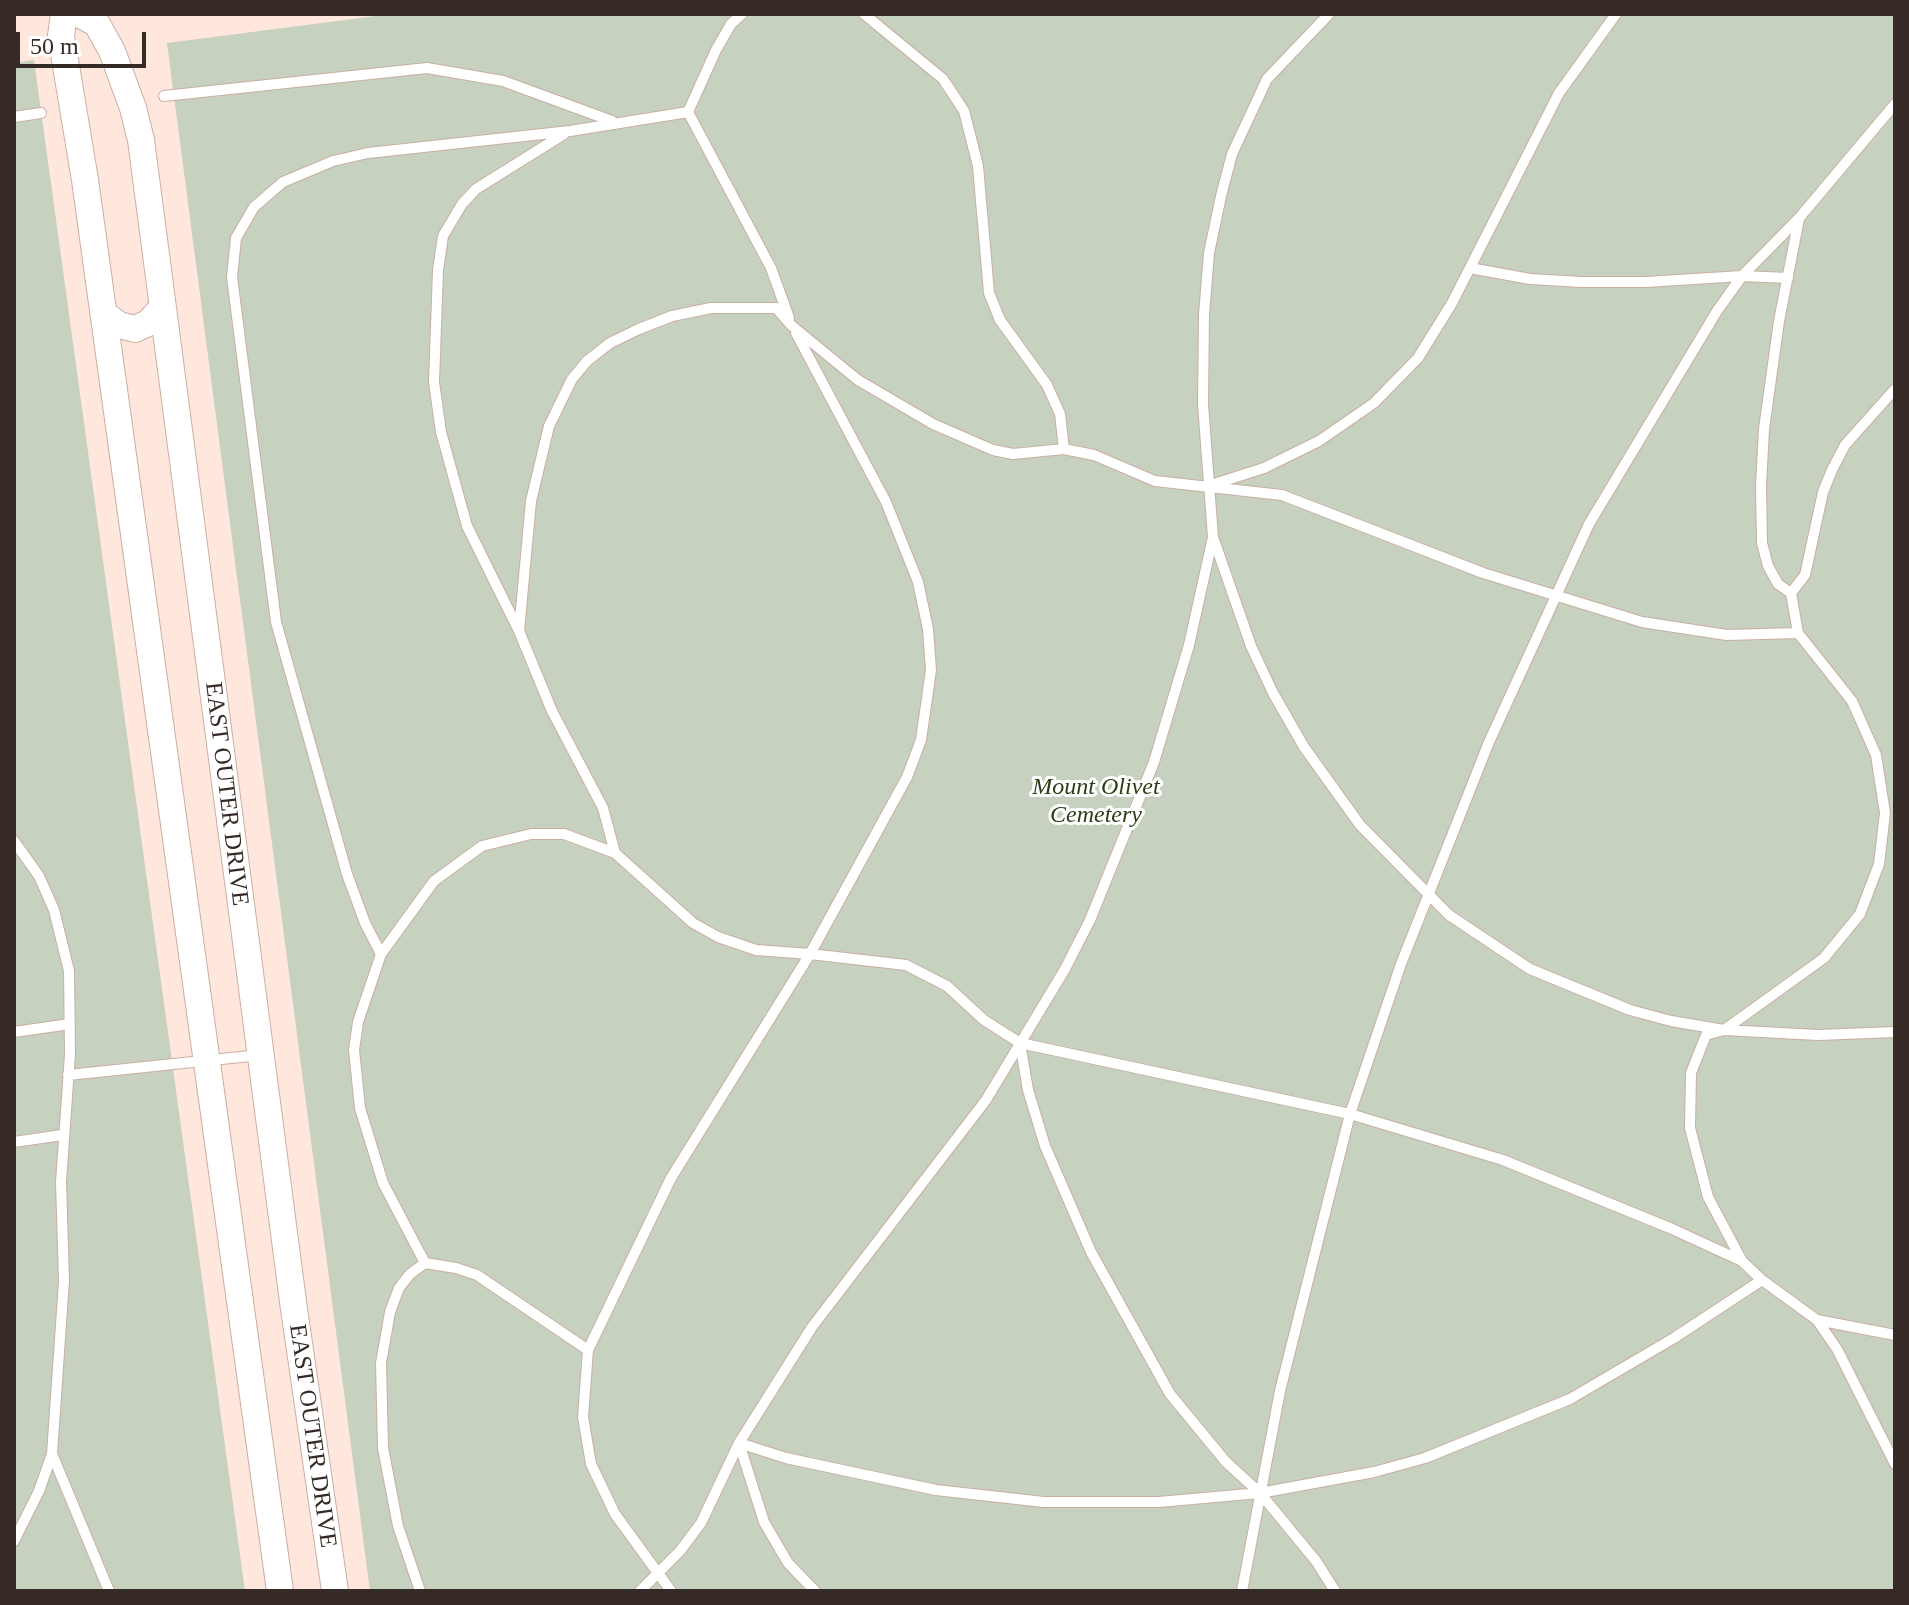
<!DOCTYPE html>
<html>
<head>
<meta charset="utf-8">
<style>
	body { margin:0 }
	#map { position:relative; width:1909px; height:1605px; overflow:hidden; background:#ffe7de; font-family:"Times New Roman",serif }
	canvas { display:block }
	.frame { position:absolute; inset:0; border:16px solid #352a25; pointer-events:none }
	.scale { position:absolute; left:16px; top:32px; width:130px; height:36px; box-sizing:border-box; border:4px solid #352a25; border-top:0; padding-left:10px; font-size:24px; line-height:28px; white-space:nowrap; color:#352a25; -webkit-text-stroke:6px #fff; paint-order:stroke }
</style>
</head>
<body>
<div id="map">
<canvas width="1909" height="1605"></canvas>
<div class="frame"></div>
<div class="scale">50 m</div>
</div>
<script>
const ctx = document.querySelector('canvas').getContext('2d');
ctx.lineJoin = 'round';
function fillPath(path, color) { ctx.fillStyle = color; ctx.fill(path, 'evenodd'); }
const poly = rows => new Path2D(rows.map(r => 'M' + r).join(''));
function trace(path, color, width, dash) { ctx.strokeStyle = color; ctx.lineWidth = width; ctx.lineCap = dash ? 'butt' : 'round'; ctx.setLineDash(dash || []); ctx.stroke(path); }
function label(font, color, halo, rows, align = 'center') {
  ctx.font = font + ' "Times New Roman",serif'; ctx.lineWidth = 6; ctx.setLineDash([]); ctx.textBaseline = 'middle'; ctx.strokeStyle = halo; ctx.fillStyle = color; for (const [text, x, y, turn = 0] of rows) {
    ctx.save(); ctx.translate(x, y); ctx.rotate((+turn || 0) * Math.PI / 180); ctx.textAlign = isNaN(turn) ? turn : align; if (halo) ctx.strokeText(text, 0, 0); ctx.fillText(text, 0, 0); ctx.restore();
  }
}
const green = poly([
	[391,14,1895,14,1895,1591,370,1591,167,43],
	[34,60,245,1591,14,1591,14,63]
]);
const lane = poly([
	[864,14,943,79,964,111,978,166,989,293,1000,320,1047,385,1060,414,1064,449],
	[164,96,427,68,503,81,612,121],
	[688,112,771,268,789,318],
	[14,117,41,113],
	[1470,268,1530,279,1582,282,1646,282,1742,276,1800,217,1895,104],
	[1214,484,1264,468,1319,441,1374,403,1418,358,1452,303,1559,93,1616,14],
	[1214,540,1251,646,1273,693,1304,747,1360,825,1449,915,1530,969,1630,1010,1671,1021,1724,1030,1818,1035,1895,1032],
	[1791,593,1778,584,1768,566,1762,543,1761,486,1764,429,1779,321,1799,219],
	[518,629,467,526,441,432,434,382,438,270,443,236,462,204,476,189,564,134],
	[14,841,39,876,54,910,69,971,70,1054,61,1182,64,1281,52,1454,109,1591],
	[615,853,603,808,552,711,519,631,531,501,549,426,572,379,587,361,610,343,639,329,672,316,711,308,776,308,792,326,858,380,933,424,993,450,1013,454,1064,449,1094,455,1155,481,1282,495,1483,573,1642,622,1727,635,1798,633],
	[381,954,365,923,347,874,276,622,232,277,236,238,254,207,283,182,333,161,368,153,570,131,688,112,716,50,731,24,742,14],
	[14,1032,70,1024],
	[1020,1043,1028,1090,1045,1146,1091,1252,1170,1394,1226,1462,1260,1493,1316,1561,1335,1591],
	[68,1075,260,1055],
	[14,1142,62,1135],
	[425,1263,383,1183,360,1108,354,1050,358,1022,381,954,434,881,482,846,531,834,564,834,615,853,693,923,718,937,756,950,810,954,907,777,921,740,931,670,928,629,918,582,886,502,796,333],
	[1762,1280,1742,1261,1708,1197,1690,1128,1691,1073,1706,1035,1724,1030,1824,958,1860,914,1879,864,1885,813,1876,755,1852,701,1798,633,1791,593,1805,575,1823,492,1832,470,1845,445,1895,389],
	[1817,1320,1837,1349,1895,1464],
	[739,1443,786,1458,936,1490,1044,1502,1159,1502,1260,1493,1374,1472,1425,1458,1570,1399,1674,1338,1762,1280,1817,1320,1895,1335],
	[739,1443,764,1522,788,1563,815,1591],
	[14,1541,39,1491,52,1454],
	[420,1591,398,1526,383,1448,381,1363,390,1312,399,1288,410,1274,425,1263,456,1268,477,1275,588,1350],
	[640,1591,680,1551,701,1523,739,1443,812,1327,986,1100,1065,969,1090,920,1154,762,1189,645,1213,537,1203,404,1204,315,1209,253,1221,196,1232,154,1267,79,1329,14],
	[671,1591,615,1514,591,1464,583,1417,588,1350,671,1178,810,954,906,965,947,986,984,1020,1020,1043,1350,1114,1503,1160,1670,1228,1742,1261],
	[1242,1591,1280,1391,1350,1114,1401,964,1489,742,1589,524,1717,311,1742,276,1788,278]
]);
const secondary = poly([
	[64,14,61,36,85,180,280,1591],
	[79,14,97,24,112,51,133,108,141,140,294,1309,335,1591],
	[104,314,119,325,135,329,148,323,162,308]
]);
const parkNames = [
	["Mount Olivet",1096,788],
	["Cemetery",1096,816]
];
const streetNames = [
	["EAST OUTER DRIVE",226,794,83],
	["EAST OUTER DRIVE",312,1436,82]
];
fillPath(green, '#c7d1bf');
trace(lane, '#caaea2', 12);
trace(secondary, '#caaea2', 28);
trace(lane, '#fff', 10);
trace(secondary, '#fff', 26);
label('italic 24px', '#2a3f14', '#fff', parkNames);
label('24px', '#352a25', '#fff', streetNames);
</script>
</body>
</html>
